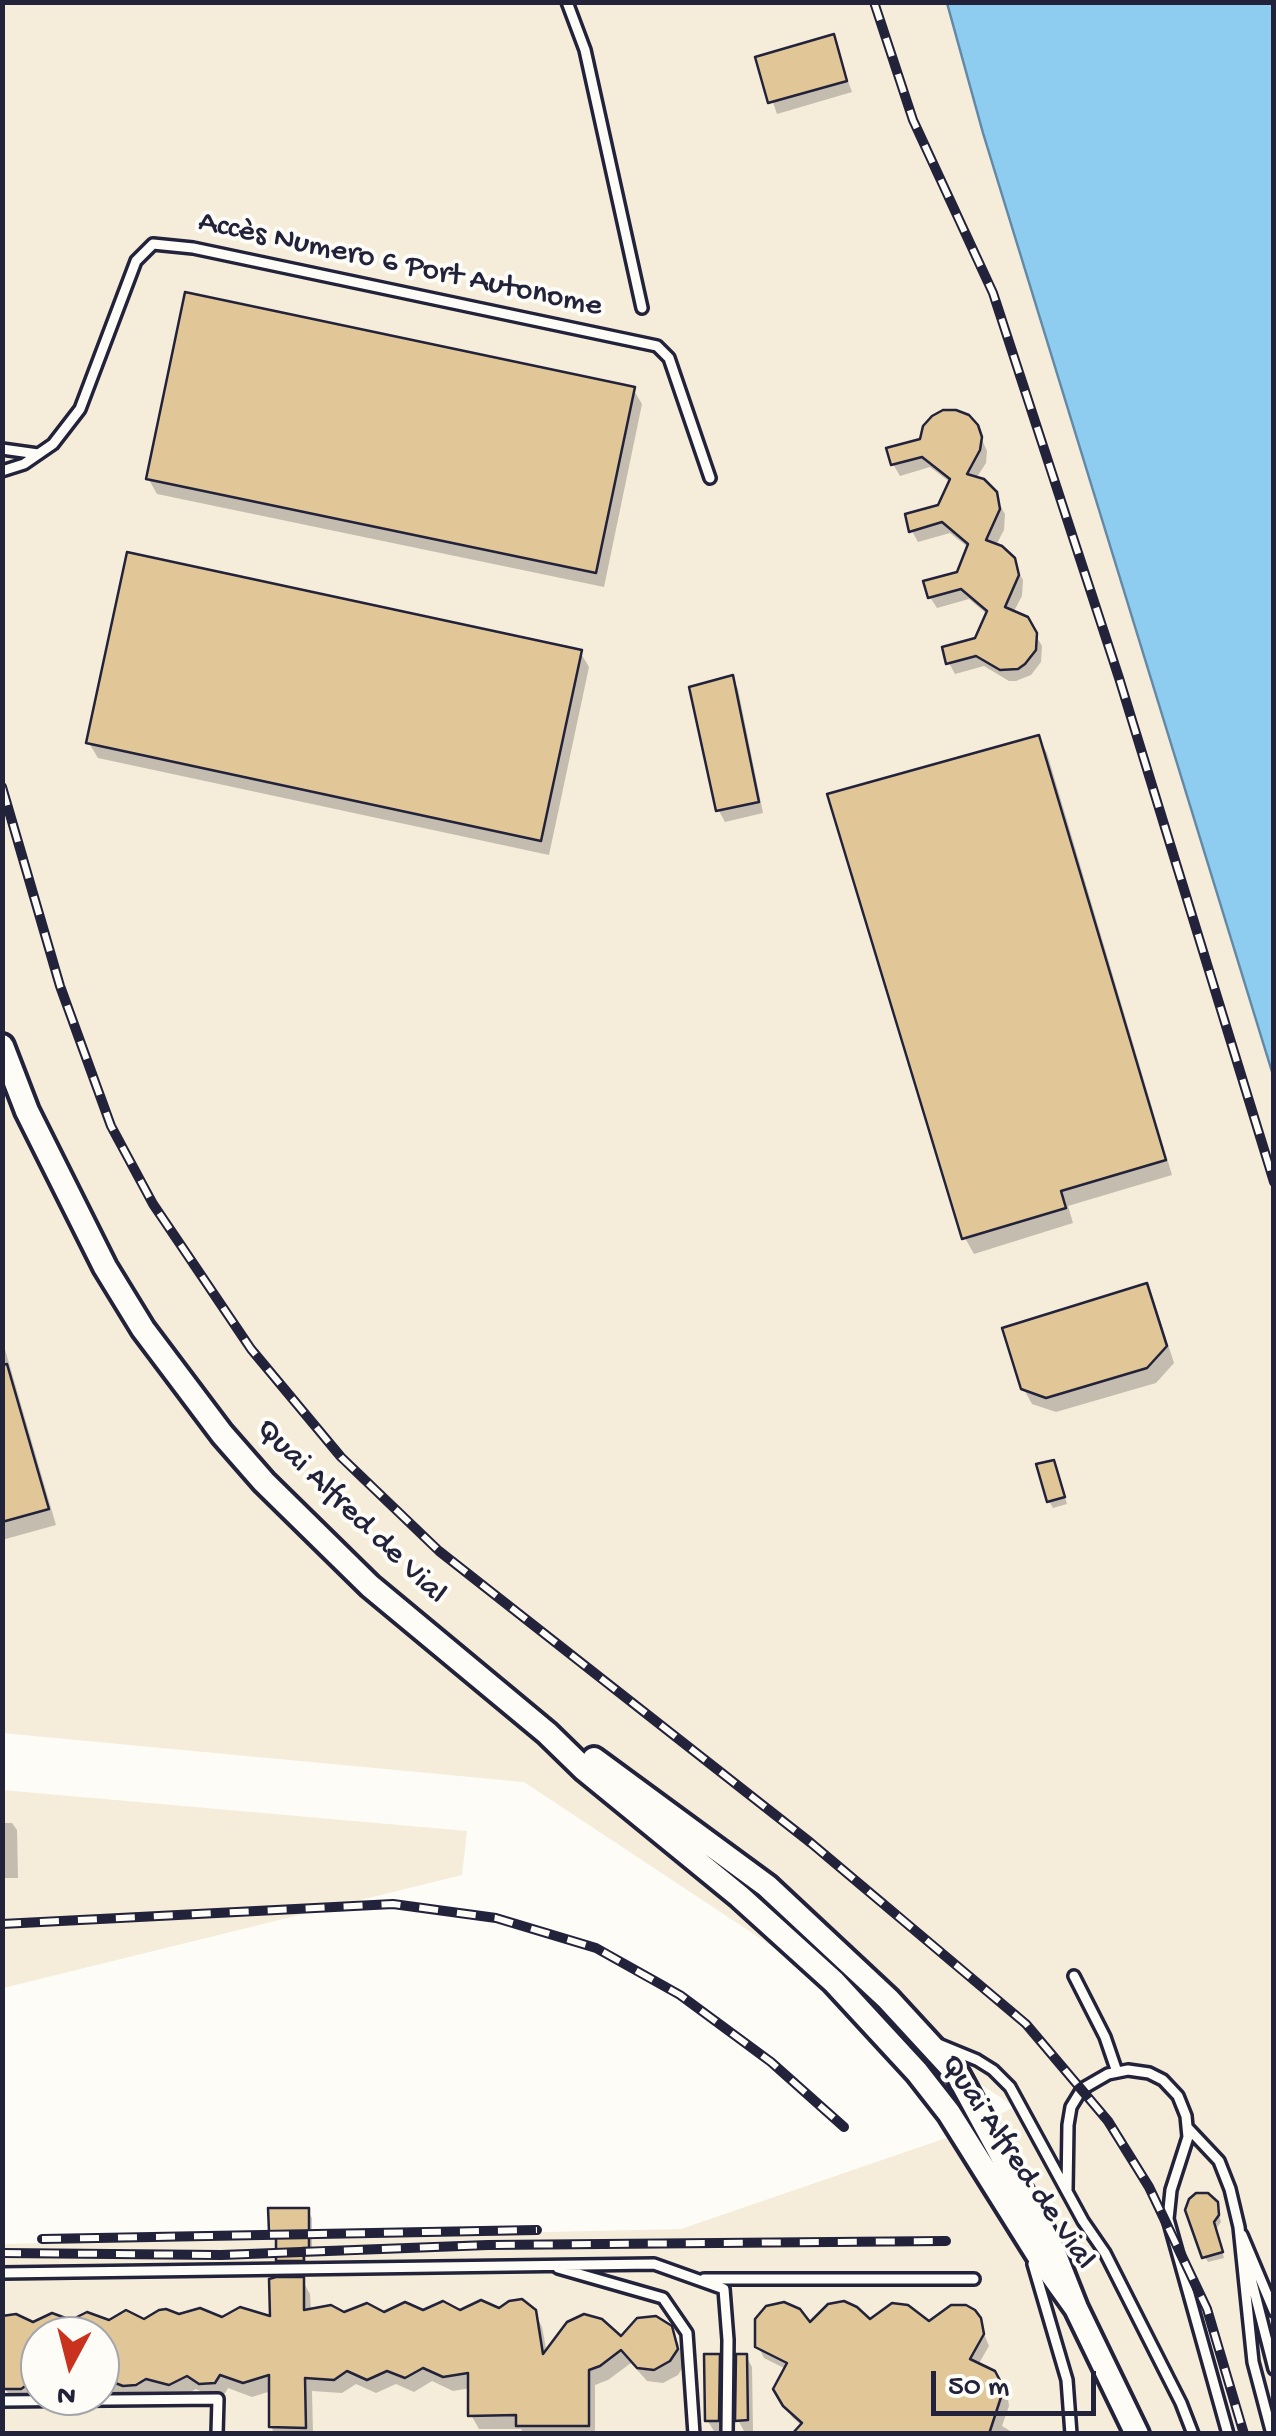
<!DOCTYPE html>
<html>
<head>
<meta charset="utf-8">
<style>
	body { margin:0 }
	#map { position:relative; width:1276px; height:2436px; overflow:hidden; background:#fdfcf7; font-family:"Gochi Hand",sans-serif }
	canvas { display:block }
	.frame { position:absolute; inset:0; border:5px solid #22223b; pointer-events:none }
	.north { position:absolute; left:20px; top:2316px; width:100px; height:100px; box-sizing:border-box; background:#fdfcf7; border:2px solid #a5a5ac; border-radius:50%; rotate:187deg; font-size:28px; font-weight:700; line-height:40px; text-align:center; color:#22223b }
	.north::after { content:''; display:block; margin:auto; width:35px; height:45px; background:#c8321e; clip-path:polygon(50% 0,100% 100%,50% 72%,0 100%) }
	.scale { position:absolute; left:931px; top:2371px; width:165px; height:45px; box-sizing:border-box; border:5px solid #22223b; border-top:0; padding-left:12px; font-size:30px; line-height:35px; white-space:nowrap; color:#22223b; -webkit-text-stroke:8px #fdfcf7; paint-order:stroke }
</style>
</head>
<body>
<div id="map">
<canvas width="1276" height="2436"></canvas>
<div class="frame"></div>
<div class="north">N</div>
<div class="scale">50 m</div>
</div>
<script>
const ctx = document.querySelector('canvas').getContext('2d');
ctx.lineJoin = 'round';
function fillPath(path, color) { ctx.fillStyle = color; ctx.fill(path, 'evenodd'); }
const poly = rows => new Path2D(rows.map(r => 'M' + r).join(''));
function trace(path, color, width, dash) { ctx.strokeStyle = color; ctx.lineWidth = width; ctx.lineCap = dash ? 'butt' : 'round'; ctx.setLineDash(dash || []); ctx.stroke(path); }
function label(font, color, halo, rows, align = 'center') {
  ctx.font = font + ' "Gochi Hand",sans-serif'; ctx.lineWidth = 8; ctx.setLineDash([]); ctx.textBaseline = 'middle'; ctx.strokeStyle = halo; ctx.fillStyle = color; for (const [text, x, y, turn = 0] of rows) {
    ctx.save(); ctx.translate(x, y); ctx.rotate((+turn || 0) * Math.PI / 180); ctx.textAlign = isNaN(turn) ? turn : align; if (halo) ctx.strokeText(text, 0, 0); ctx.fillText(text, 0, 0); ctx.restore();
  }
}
const built = poly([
	[3,3,947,3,983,133,1273,1075,1273,2433,3,2433,2,2244,681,2229,955,2135,1015,2107,524,1782,2,1733],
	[40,2336,100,2336,100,2396,40,2396],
	[2,1790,467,1831,462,1875,3,1988]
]);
const water = poly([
	[947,3,1273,3,1273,1075,983,133,947,3]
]);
const shadow = poly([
	[832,37,852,92,777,114,758,58],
	[633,389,642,404,604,587,157,494,148,478],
	[976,426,987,451,986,463,975,480,989,487,1005,514,1004,530,995,547,1008,553,1023,580,1022,596,1013,613,1026,619,1042,646,1041,662,1031,675,1016,681,1009,681,984,666,955,674,949,663,977,640,988,615,969,599,937,608,930,597,959,574,969,548,950,533,918,542,912,531,940,507,951,483,930,467,900,476,893,464],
	[580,652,589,667,549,855,98,758,89,743],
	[732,678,738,689,763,813,725,822,719,811,692,689],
	[1038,738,1047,753,1172,1175,1068,1206,1073,1223,974,1254,965,1238,830,796],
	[1146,1286,1154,1301,1174,1363,1156,1383,1056,1412,1032,1404,1023,1388],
	[2,1339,56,1525,2,1540],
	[1057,1470,1067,1504,1053,1508,1049,1501],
	[2,1823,12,1823,17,1830,18,1878,2,1878],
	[1216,2203,1221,2222,1216,2229,1224,2258,1208,2262,1205,2257],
	[308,2211,312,2218,312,2255,306,2255,306,2267,283,2267,279,2260,278,2239,271,2232],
	[302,2280,310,2294,311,2311,344,2315,534,2311,542,2327,547,2354,670,2328,678,2343,684,2365,678,2375,663,2383,647,2381,631,2363,608,2380,595,2385,595,2434,524,2434,521,2429,479,2429,471,2415,471,2388,453,2391,432,2381,414,2392,396,2384,376,2393,356,2384,342,2393,312,2391,313,2434,275,2434,271,2427,271,2391,252,2397,228,2388,223,2397,214,2398,196,2389,178,2399,155,2392,135,2400,117,2393,96,2401,100,2396,100,2336,40,2336,40,2395,25,2403,14,2401,2,2385,33,2324,145,2321,179,2317,272,2319],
	[977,2316,989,2346,978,2365,1000,2380,1007,2392,1009,2406,1002,2426,1015,2434,796,2434,802,2426,792,2417,776,2389,786,2369,764,2358,758,2346,810,2326,871,2323,929,2325],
	[718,2356,725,2368,724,2431,714,2431,707,2420],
	[746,2356,752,2367,753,2431,744,2431,738,2420]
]);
const building = poly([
	[834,34,847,81,768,103,755,57,834,34],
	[185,292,635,387,596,573,146,479,185,292],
	[943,410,956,410,969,415,978,425,982,437,980,450,967,474,984,479,997,492,1000,509,986,540,1002,546,1015,558,1019,575,1005,607,1028,617,1037,633,1036,650,1025,664,1018,669,1000,670,976,656,946,664,942,647,975,638,987,611,961,589,928,598,923,581,957,572,968,544,942,522,909,532,905,514,938,505,950,479,922,457,891,465,886,448,920,439,923,426,932,416,943,410],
	[127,552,582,650,541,841,86,743,127,552],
	[733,675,759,802,716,811,689,687,733,675],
	[1039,735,1166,1160,1061,1191,1066,1208,962,1239,827,794,1039,735],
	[1147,1283,1167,1346,1147,1368,1046,1398,1021,1389,1002,1328,1147,1283],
	[7,1364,49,1509,2,1522,2,1365,7,1364],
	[1054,1460,1065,1497,1047,1502,1036,1464,1054,1460],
	[1196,2193,1208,2193,1218,2202,1219,2215,1214,2222,1223,2252,1202,2258,1185,2210,1189,2199,1196,2193],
	[268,2208,309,2208,309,2248,303,2248,304,2261,276,2261,276,2233,269,2232,268,2208],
	[276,2277,304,2277,304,2310,331,2305,344,2312,367,2303,384,2312,405,2302,423,2310,443,2301,460,2310,481,2300,499,2308,509,2301,522,2299,536,2310,543,2354,567,2322,584,2314,602,2319,621,2336,637,2318,656,2316,672,2326,678,2349,670,2361,654,2370,637,2368,621,2350,600,2366,589,2370,589,2426,516,2426,516,2415,468,2416,468,2373,443,2377,423,2368,405,2378,387,2371,367,2380,347,2371,334,2380,305,2378,306,2428,269,2427,269,2375,243,2383,220,2375,215,2383,199,2384,187,2376,169,2385,146,2379,136,2385,123,2386,100,2377,100,2336,40,2336,40,2376,21,2389,2,2389,2,2316,16,2314,33,2322,52,2313,71,2320,87,2312,109,2320,126,2310,144,2319,159,2310,166,2309,179,2314,200,2308,222,2317,240,2307,270,2316,269,2279,276,2277],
	[844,2301,857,2307,870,2319,892,2303,908,2305,929,2321,951,2305,966,2305,975,2310,981,2318,984,2334,970,2359,995,2371,1004,2388,989,2434,792,2434,802,2423,783,2406,773,2389,787,2363,755,2347,755,2319,766,2306,784,2302,800,2309,810,2322,828,2304,844,2301],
	[704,2354,720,2354,719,2421,705,2421,704,2354],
	[736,2354,747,2354,748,2420,735,2421,736,2354]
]);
const service = poly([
	[567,2,585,50,642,308],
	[2,449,38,454],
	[2,471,24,464,53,444,80,409,136,261,153,244,193,248,657,346,669,358,710,478],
	[1074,1976,1105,2037,1117,2072],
	[938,2044,977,2060,993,2070,1010,2087,1083,2221,1105,2253,1181,2403,1193,2434],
	[1187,2127,1219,2161,1230,2189,1239,2227,1253,2362,1272,2434],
	[1067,2190,1068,2125,1071,2107,1082,2089,1108,2074,1128,2070,1149,2073,1163,2080,1178,2096,1186,2116,1188,2137,1171,2190,1168,2219,1228,2434],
	[1242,2235,1274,2311],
	[1246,2259,1274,2369],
	[1033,2264,1067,2380,1071,2434],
	[558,2268,663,2298,687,2333,694,2434],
	[2,2273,654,2264,724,2289,728,2340,727,2434],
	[704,2279,974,2279],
	[2,2401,218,2399,217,2434]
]);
const secondary = poly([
	[2,1046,27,1111,105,1267,143,1329,222,1434,264,1482,370,1586,547,1733,585,1770,739,1896,834,1982,917,2072,949,2113,1038,2255,1076,2308],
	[594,1759,767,1886,888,1999,958,2075,1053,2250,1076,2308,1137,2434]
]);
const rail = poly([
	[874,2,913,120,993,293,1119,678,1274,1182],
	[2,787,60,986,111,1126,153,1204,251,1349,341,1457,439,1551,811,1843,1026,2024,1108,2121,1149,2187,1207,2309,1244,2434],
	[2,1924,393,1904,496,1918,596,1948,680,1995,771,2062,844,2127],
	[42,2239,537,2230],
	[2,2253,221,2255,488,2245,946,2241]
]);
const streetNames = [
	["Accès Numero 6 Port Autonome",400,266,12],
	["Quai Alfred de Vial",350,1513,44],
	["Quai Alfred de Vial",1016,2163,56]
];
fillPath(built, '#f5ecda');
fillPath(water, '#8fcdf0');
trace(water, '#6389a8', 2.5);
fillPath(shadow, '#0003');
fillPath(building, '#e1c797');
trace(building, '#22223b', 2.5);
trace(service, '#22223b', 16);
trace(secondary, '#22223b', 30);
trace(service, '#fdfcf7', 9);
trace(secondary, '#fdfcf7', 22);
trace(rail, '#22223b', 10);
trace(rail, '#fdfcf7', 6, [19]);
label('32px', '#22223b', '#fdfcf7', streetNames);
</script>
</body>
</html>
